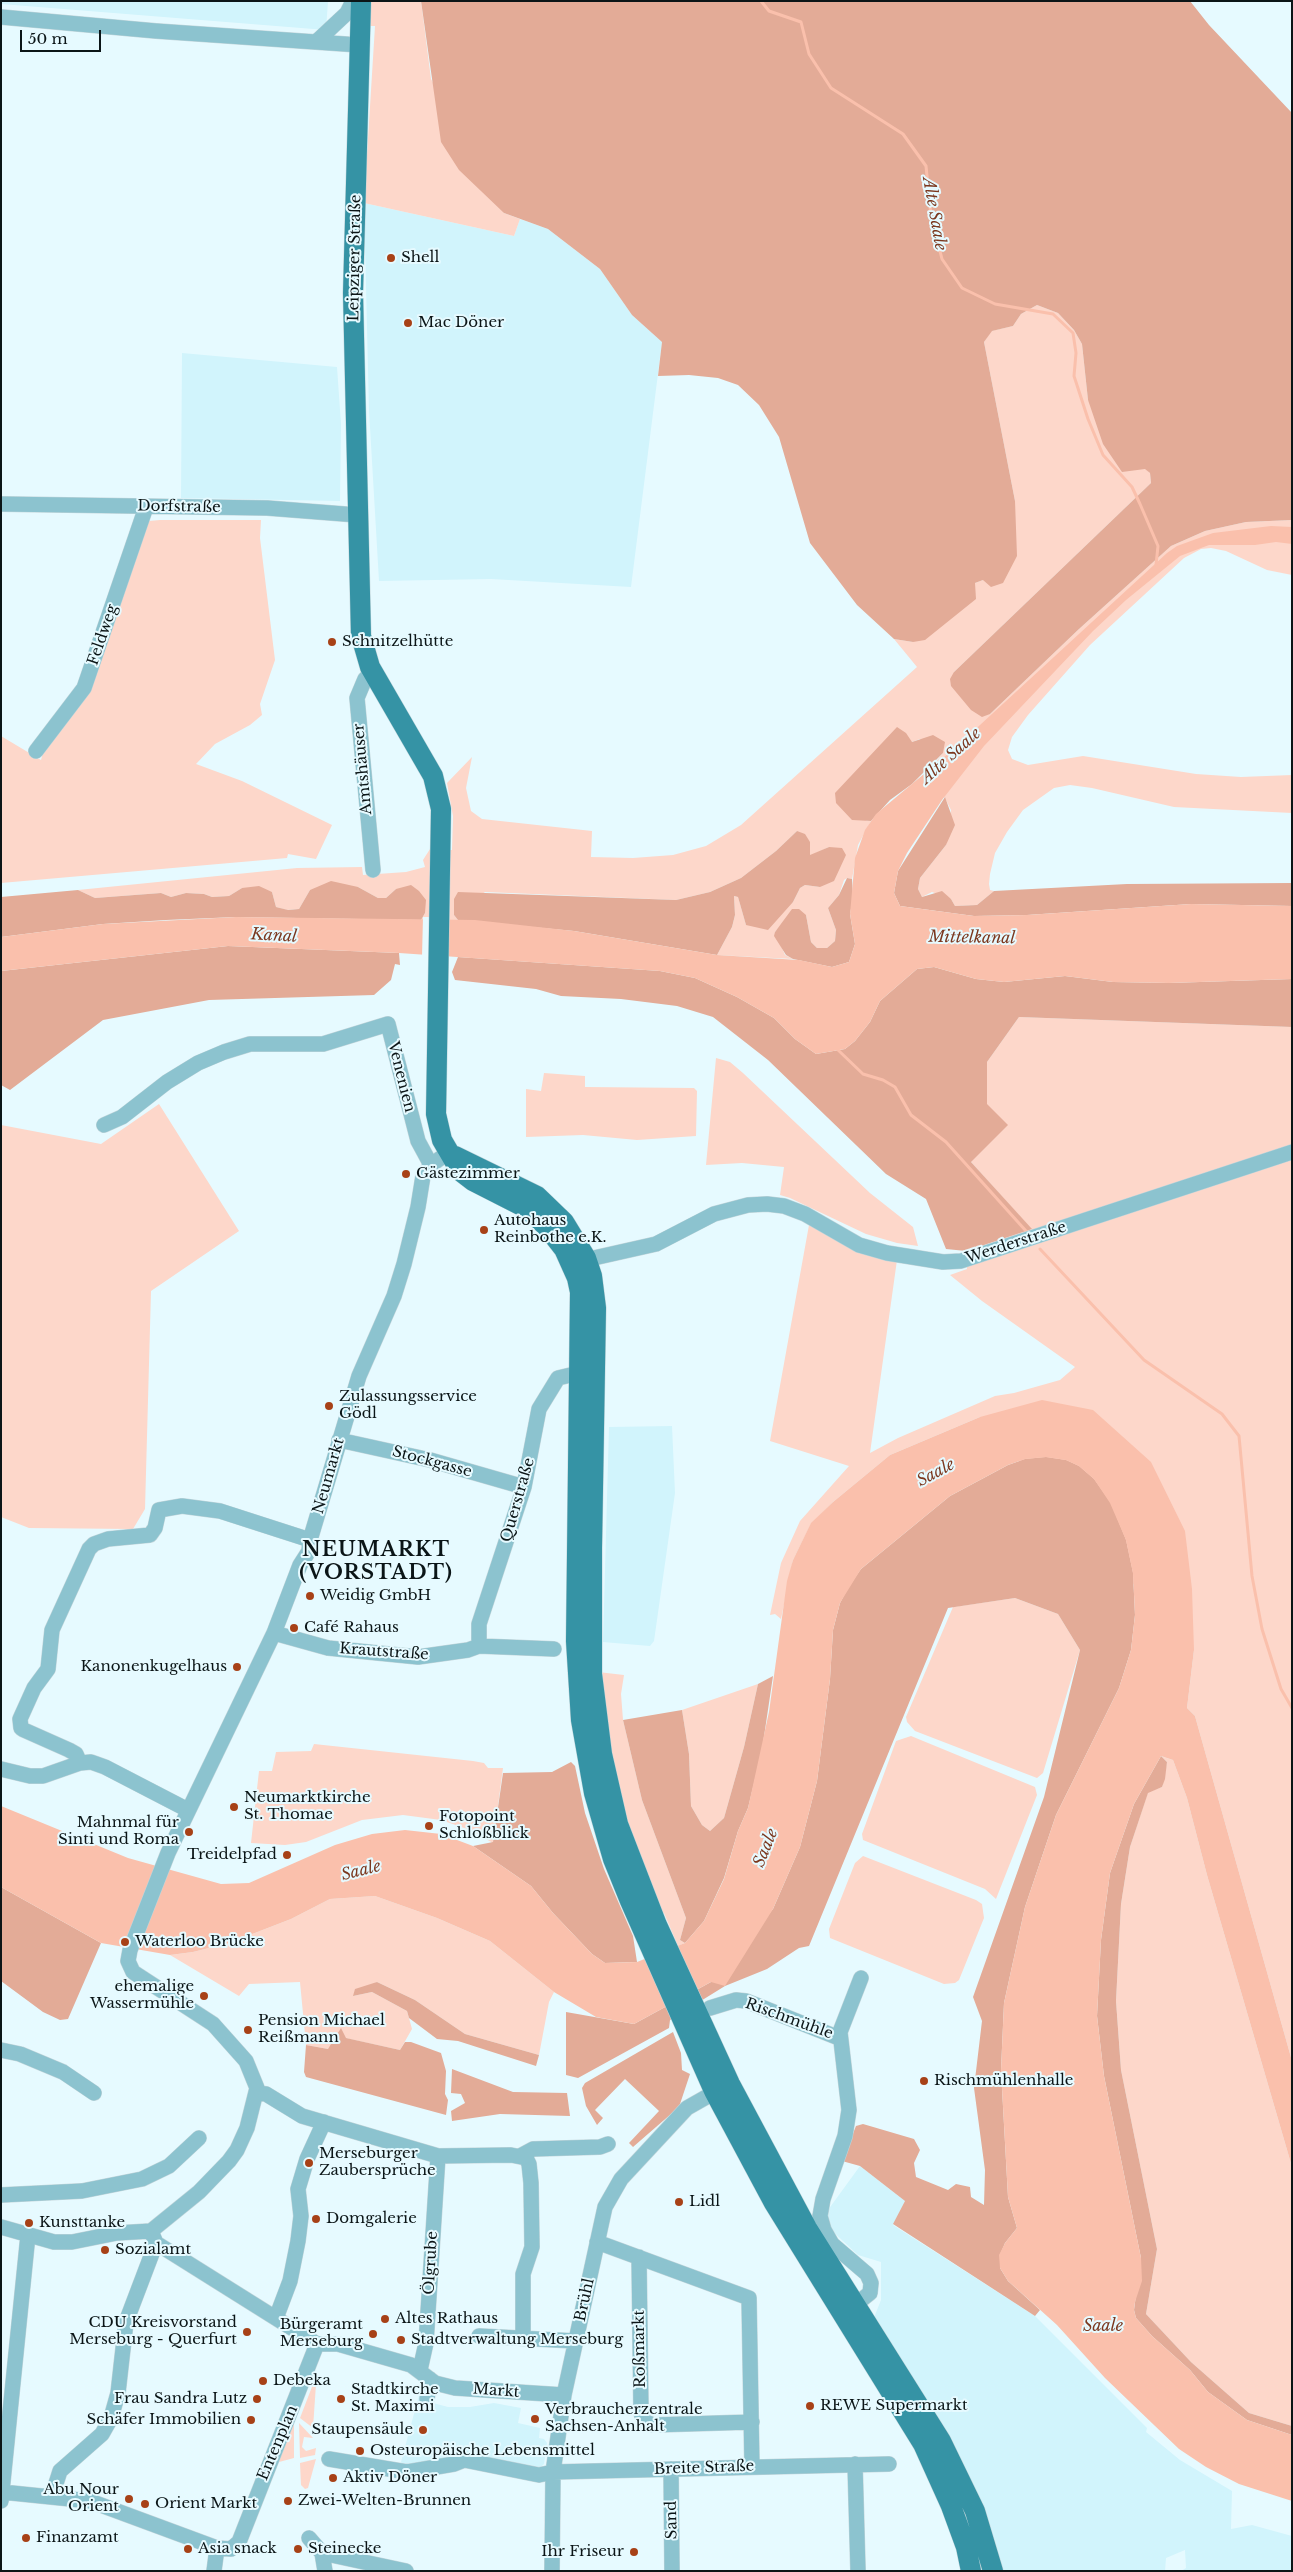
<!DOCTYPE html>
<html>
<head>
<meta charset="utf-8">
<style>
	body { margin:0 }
	#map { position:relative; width:1293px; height:2572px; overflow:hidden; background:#e6faff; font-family:"Libre Baskerville",serif }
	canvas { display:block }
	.frame { position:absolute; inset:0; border:2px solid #0b1517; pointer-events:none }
	.scale { position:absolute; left:20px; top:30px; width:81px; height:22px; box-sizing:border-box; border:2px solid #0b1517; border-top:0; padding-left:6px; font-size:15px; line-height:18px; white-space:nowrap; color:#0b1517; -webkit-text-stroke:4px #e6faff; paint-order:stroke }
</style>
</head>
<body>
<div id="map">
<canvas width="1293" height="2572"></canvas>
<div class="frame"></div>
<div class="scale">50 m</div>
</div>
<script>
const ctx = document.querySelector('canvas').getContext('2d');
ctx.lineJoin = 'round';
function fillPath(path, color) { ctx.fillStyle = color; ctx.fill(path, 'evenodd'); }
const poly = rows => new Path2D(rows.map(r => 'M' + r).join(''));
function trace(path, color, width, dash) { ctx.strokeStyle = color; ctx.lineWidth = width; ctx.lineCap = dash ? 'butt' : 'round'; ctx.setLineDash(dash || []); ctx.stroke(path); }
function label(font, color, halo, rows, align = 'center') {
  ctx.font = font + ' "Libre Baskerville",serif'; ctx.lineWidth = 4; ctx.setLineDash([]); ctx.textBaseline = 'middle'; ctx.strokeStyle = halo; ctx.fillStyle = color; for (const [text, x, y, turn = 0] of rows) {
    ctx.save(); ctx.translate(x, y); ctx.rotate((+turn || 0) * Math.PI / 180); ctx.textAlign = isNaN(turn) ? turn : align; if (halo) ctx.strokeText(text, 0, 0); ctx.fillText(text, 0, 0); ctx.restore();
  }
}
const built = poly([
	[1,1,328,1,326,30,1,4],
	[364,203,514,236,520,219,548,229,600,269,632,315,662,342,631,587,491,579,379,581,369,410],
	[182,353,337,367,341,424,340,501,181,498],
	[672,1426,675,1493,654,1641,650,1646,603,1642,609,1427],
	[860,2166,905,2201,893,2225,1035,2316,1147,2428,1146,2432,1180,2460,1232,2491,1231,2529,1252,2525,1292,2536,1292,2571,1181,2571,1186,2568,1185,2550,1166,2558,1165,2571,997,2571,873,2320,881,2300,881,2262,858,2255,828,2227,828,2210],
	[419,2395,433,2403,448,2407,470,2407,494,2403,521,2408,518,2423,540,2428,539,2438,544,2439,547,2443,544,2464,540,2468,464,2460,407,2471,401,2462]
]);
const green = poly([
	[370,1,421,1,431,79,504,213,520,219,514,236,364,203,375,26,370,26],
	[1037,305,1058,313,1074,330,1082,344,1088,400,1150,473,1151,483,954,672,990,714,1079,629,1171,546,1205,531,1246,522,1292,520,1292,575,1267,570,1226,551,1211,548,1201,549,1184,558,1090,645,1028,715,1012,737,1008,750,1012,759,1028,765,1083,756,1196,774,1241,777,1292,775,1292,813,1174,807,1092,788,1070,785,1054,788,1023,810,1007,832,995,853,990,874,989,884,990,890,994,891,977,905,955,906,951,899,932,892,922,897,918,889,920,878,946,845,951,810,930,769,943,753,920,739,912,742,866,821,871,821,858,845,852,879,847,878,844,880,839,895,828,908,836,930,835,941,827,948,817,948,811,942,806,915,782,924,775,932,785,955,793,959,717,955,732,927,735,915,734,896,738,897,746,925,793,902,800,888,805,885,820,887,829,847,810,856,797,831,776,851,741,878,710,892,676,900,485,892,454,915,458,920,421,920,425,913,396,889,386,898,378,898,358,887,310,890,299,909,287,910,276,907,272,892,242,888,229,896,212,897,204,894,186,893,171,897,161,893,95,898,78,890,297,868,362,867,363,875,406,872,425,867,423,860,430,849,452,850,453,816,447,783,472,757,466,788,471,811,482,819,592,831,591,857,633,858,673,855,706,846,741,825,917,667,894,639,913,642,975,583,983,580,1015,501,984,342,991,331,1013,326,1021,314],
	[160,520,261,520,260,538,275,660,260,704,262,715,250,725,215,744,196,764,242,781,332,825,316,859,288,854,287,858,1,883,1,736,41,760,44,749,86,694,145,529,149,521],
	[1019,1017,1292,1027,1292,2061,1195,1716,1187,1708,1194,1650,980,1417,890,1455,833,1502,811,1524,793,1560,781,1619,775,1614,770,1615,781,1563,800,1521,849,1466,770,1441,809,1225,856,1249,897,1260,870,1453,898,1438,995,1396,1014,1393,1060,1380,1075,1367,982,1301,950,1275,967,1269,966,1251,1031,1229,971,1162,987,1104,987,1062],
	[716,1058,730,1062,743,1073,870,1193,913,1227,918,1246,897,1243,866,1234,790,1198,780,1195,784,1167,742,1163,706,1165],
	[544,1073,585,1076,585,1087,694,1088,697,1091,696,1136,637,1140,583,1135,526,1137,526,1089,541,1091],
	[159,1104,239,1231,151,1291,145,1509,133,1529,29,1528,1,1517,1,1125,101,1144],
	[1015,1598,1058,1614,1080,1650,1043,1773,1037,1778,915,1731,907,1722,906,1717,953,1607],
	[598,1672,624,1675,621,1694,623,1720,642,1800,686,1918,680,1940,685,1943,678,1946,664,1913,657,1911,628,1837,611,1769],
	[758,1684,744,1747,724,1818,710,1831,702,1825,691,1806,689,1754,682,1710],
	[911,1736,1035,1787,1037,1795,996,1899,985,1889,863,1840,862,1834,896,1741],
	[314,1744,473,1761,484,1763,488,1768,503,1768,493,1843,470,1830,441,1820,403,1815,362,1820,306,1842,285,1845,251,1843,259,1771,272,1771,276,1752,311,1751],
	[1161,1756,1173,1760,1187,1798,1207,1875,1292,2167,1292,2426,1249,2413,1191,2362,1146,2314,1157,2249,1121,2070,1116,2001,1121,1904,1130,1847,1148,1792,1162,1787,1167,1762],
	[863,1856,976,1900,982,1904,984,1918,959,1980,955,1983,944,1984,830,1938,829,1929,855,1863],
	[375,1896,437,1918,490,1941,554,1992,549,2002,539,2055,465,2034,415,2000,377,1982,353,1996,372,1992,407,2011,412,2029,400,2050,345,2038,328,2049,306,2045,300,1982,249,1984,239,1996,170,1955,193,1952,229,1943,291,1919,330,1899],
	[315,2379,316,2384,313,2428,300,2418],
	[294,2418,294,2458,279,2462,276,2461],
	[299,2423,313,2438,304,2437,302,2447,306,2451,316,2448,315,2455,300,2458],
	[316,2459,308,2488,305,2489,301,2485,300,2463]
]);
const forest = poly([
	[421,1,1190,1,1209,25,1292,113,1292,520,1246,522,1205,531,1171,546,1079,629,990,714,982,717,971,710,951,686,950,679,954,672,1151,483,1150,473,1145,469,1122,472,1103,444,1088,400,1082,344,1074,330,1058,313,1037,305,1021,314,1013,326,992,331,984,342,1015,501,1017,556,1003,583,991,587,983,580,975,583,976,599,925,640,913,642,894,639,857,605,810,543,779,437,759,405,738,385,718,378,689,375,658,376,662,342,632,315,600,269,548,229,504,213,459,170,441,142],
	[897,727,906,733,912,742,933,735,945,742,943,753,912,784,890,800,871,821,852,820,836,803,835,793],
	[945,797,955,825,946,845,920,878,918,889,922,897,942,891,951,899,955,906,977,905,994,891,1127,884,1292,883,1292,906,1191,904,1027,915,974,916,900,906,894,893,898,871],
	[797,831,805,834,810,842,810,855,829,847,842,848,846,855,834,881,820,887,805,885,800,888,793,902,768,930,746,925,738,897,734,896,735,915,732,927,717,955,574,931,458,920,454,915,454,899,458,892,676,900,710,892,741,878,776,851],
	[847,878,852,879,853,898,850,914,855,944,849,962,832,967,793,959,786,955,774,936,775,932,792,909,799,909,806,915,811,942,817,948,827,948,835,941,836,930,828,908,839,895],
	[331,881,358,887,378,898,386,898,396,889,411,885,419,891,426,900,425,913,421,920,236,917,166,920,103,924,1,937,1,897,78,890,95,898,161,893,171,897,186,893,204,894,212,897,229,896,242,888,259,886,272,892,276,907,288,910,299,909,310,890],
	[228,946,399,953,400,965,395,964,391,980,374,995,209,1000,103,1020,10,1090,1,1085,1,971],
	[458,957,660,971,695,978,737,997,774,1018,795,1039,816,1054,845,1049,855,1041,870,1022,880,1001,917,969,934,967,976,979,1004,982,1065,976,1113,982,1169,983,1292,979,1292,1027,1019,1017,987,1062,987,1104,1008,1125,971,1162,1032,1229,966,1251,946,1249,926,1199,886,1174,768,1060,713,1017,677,1006,621,999,561,996,536,989,455,980,452,972],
	[1046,1457,1066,1460,1079,1466,1094,1479,1111,1503,1126,1540,1133,1573,1135,1615,1131,1650,1119,1688,1056,1815,1025,1907,1004,2003,1001,2070,1008,2197,1017,2228,1005,2243,1000,2255,1000,2268,1008,2281,1040,2310,1035,2316,893,2224,905,2201,860,2166,842,2161,856,2126,863,2124,914,2139,920,2150,914,2163,916,2177,948,2190,956,2184,970,2187,971,2197,984,2205,985,2170,974,2088,982,2021,973,1997,1044,1797,1080,1650,1058,1614,1015,1598,948,1608,809,1946,799,1948,767,1969,725,1986,670,2020,669,2028,578,2078,566,2075,566,2012,634,2024,711,1982,773,1909,800,1847,817,1781,830,1679,833,1630,840,1603,849,1586,861,1569,950,1496,1008,1465,1025,1459],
	[773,1676,762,1750,748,1808,738,1831,724,1878,704,1921,685,1943,680,1940,686,1918,642,1800,623,1720,682,1710,689,1754,691,1806,702,1825,710,1831,724,1818,744,1747,758,1684],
	[1161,1756,1167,1762,1165,1779,1162,1787,1148,1793,1130,1847,1121,1904,1116,2001,1121,2070,1157,2249,1146,2314,1191,2362,1249,2413,1292,2426,1292,2435,1247,2420,1208,2392,1190,2370,1152,2336,1136,2318,1134,2310,1141,2258,1104,2076,1097,2016,1101,1940,1110,1873,1134,1804],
	[571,1762,575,1766,585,1813,604,1869,633,1936,637,1962,605,1963,592,1954,553,1913,531,1886,473,1846,493,1842,503,1773,552,1772],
	[1,1887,101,1943,68,2019,60,2020,43,2012,1,1981],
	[377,1982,415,2000,465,2034,539,2055,536,2066,458,2041,437,2039,409,2018,407,2011,372,1992,353,1996,355,1989],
	[341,2028,346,2038,400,2050,405,2042,411,2042,441,2053,446,2071,445,2094,448,2100,446,2115,306,2077,304,2072,306,2045,328,2049],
	[673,2032,681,2053,682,2070,690,2074,679,2107,633,2147,629,2143,659,2111,625,2079,595,2110,603,2118,597,2125,586,2106,582,2088,585,2083],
	[452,2069,513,2092,567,2093,570,2116,500,2114,452,2121,451,2111,465,2103,461,2094,451,2093]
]);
const water = poly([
	[1271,526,1292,527,1292,544,1276,542,1255,545,1209,545,1180,556,1126,600,1093,631,984,746,942,800,907,853,898,871,894,893,900,906,974,916,1027,915,1191,904,1292,906,1292,979,1169,983,1113,982,1065,976,1004,982,976,979,934,967,917,969,880,1001,870,1022,855,1041,845,1049,816,1054,795,1039,774,1018,737,997,695,978,660,971,399,953,228,946,1,971,1,937,103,924,236,917,475,920,574,931,717,955,799,960,832,967,849,962,855,944,850,914,855,858,865,830,876,814,955,748,1167,553,1177,546,1213,533],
	[1042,1400,1093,1410,1151,1462,1185,1531,1192,1589,1194,1650,1187,1708,1195,1716,1292,2061,1292,2167,1207,1875,1187,1798,1173,1760,1161,1756,1134,1804,1110,1873,1101,1940,1097,2016,1104,2076,1141,2258,1142,2281,1135,2302,1134,2310,1136,2318,1152,2336,1190,2370,1208,2392,1247,2420,1292,2435,1292,2501,1239,2484,1206,2467,1179,2449,1105,2378,1057,2325,1008,2281,1000,2268,999,2255,1005,2243,1017,2228,1008,2197,1001,2070,1004,2003,1025,1907,1056,1815,1119,1688,1131,1650,1135,1615,1133,1573,1126,1540,1110,1503,1094,1479,1079,1466,1066,1460,1046,1457,1025,1459,1008,1465,950,1496,861,1569,840,1603,833,1630,830,1679,817,1781,800,1847,773,1909,725,1986,711,1982,634,2024,596,2017,554,1992,490,1941,437,1918,375,1896,330,1899,291,1919,229,1943,193,1952,170,1955,101,1943,1,1887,1,1806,128,1858,221,1884,249,1883,335,1845,372,1834,405,1830,441,1834,473,1846,531,1886,553,1913,592,1954,605,1963,637,1962,685,1943,704,1921,724,1879,738,1831,748,1808,769,1712,787,1581,793,1560,811,1523,833,1502,890,1455,980,1417]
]);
const pier = poly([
	[423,917,449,917,448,959,422,957]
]);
const stream = poly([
	[761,1,769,11,801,22,809,54,831,88,903,134,926,166,931,216,942,259,962,288,995,304,1053,314,1073,333,1076,353,1074,376,1088,419,1103,455,1132,487,1140,504,1158,546,1156,565],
	[838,1050,863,1074,883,1080,895,1087,911,1115,946,1142,1026,1231],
	[1040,1249,1144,1360,1222,1414,1239,1436,1252,1576,1262,1629,1281,1689,1292,1708]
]);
const minor = poly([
	[1,17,156,31,359,45],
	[316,42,347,13,353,1],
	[1,504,267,508,357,515],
	[36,751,84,688,146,507],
	[373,870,357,698,365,679,373,673],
	[104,1125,122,1117,167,1082,198,1063,224,1052,250,1044,323,1044,388,1024,418,1141,431,1165],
	[576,1262,656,1244,714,1214,748,1205,767,1204,784,1206,805,1214,859,1245,887,1253,943,1262,961,1261,1292,1152],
	[339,1440,430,1460,524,1487],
	[274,1633,328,1648,418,1657,468,1650,479,1646,554,1649],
	[479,1646,479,1624,524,1487,539,1409,558,1378,579,1373],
	[80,1763,76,1754,69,1750,24,1730,21,1728,20,1719,34,1688,48,1669,52,1630,89,1549,94,1544,108,1539,150,1535,155,1528,159,1510,182,1506,220,1511,310,1540],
	[1,1769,30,1776,43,1776,80,1763,91,1762,105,1767,188,1810],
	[710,2008,736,2000,746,2001,839,2038],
	[1,2050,20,2054,63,2072,94,2093],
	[257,2093,266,2094,302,2116,438,2156,511,2155,526,2158,529,2164,531,2183,532,2247,523,2274,523,2338],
	[520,2156,533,2149,600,2147,608,2144],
	[1,2195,82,2191,142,2179,169,2166,199,2138],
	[1,2227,54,2242,72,2242,117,2233,151,2231,199,2192,229,2161,237,2150,247,2128,257,2088,246,2061,213,2024,133,1972,128,1961,130,1950,168,1853,274,1633,300,1565,309,1551,310,1540,359,1376,394,1296,404,1264,418,1207,423,1176,431,1165,449,1152],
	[151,2231,156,2243,317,2344,338,2344,411,2365,435,2383,455,2388,564,2395],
	[597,2242,749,2298,752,2467],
	[639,2257,641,2413,644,2421,653,2425,752,2422],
	[855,2305,870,2293,871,2283,867,2274,832,2244,824,2230,820,2216,823,2199,845,2136,849,2110,840,2032,861,1978],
	[276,2318,290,2281,298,2241,301,2216,298,2189,307,2159,324,2122],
	[479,2336,576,2341],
	[420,2370,426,2343,438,2156],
	[427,2399,430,2379],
	[329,2459,407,2472,454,2464,464,2460,539,2475,553,2472,889,2464],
	[855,2464,858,2571],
	[671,2469,672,2571],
	[2,2492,90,2501,217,2548,231,2549,239,2542,317,2344],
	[52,2496,60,2471,102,2434,111,2418,118,2393,126,2322,156,2243],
	[1,2501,28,2235],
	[309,2538,322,2553],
	[322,2553,406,2571],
	[322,2553,325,2571],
	[214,2571,217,2548],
	[552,2571,553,2472,564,2395,605,2207,621,2179,687,2108,724,2087]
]);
const major = poly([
	[361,1,353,293,361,636,370,667,433,776,441,809,436,1114,442,1140,460,1171,473,1181,526,1208,546,1226,564,1249,577,1278,580,1292,576,1641,581,1720,594,1793,613,1859,630,1901,714,2091,774,2203,923,2444,951,2506,966,2547,971,2571],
	[455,1156,537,1196,564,1222,586,1258,592,1276,596,1308,592,1548,592,1674,602,1754,618,1824,657,1925,730,2084,807,2228,941,2441,975,2511,993,2571]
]);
const markers = [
	[391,258,5,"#a74117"],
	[408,323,5,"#a74117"],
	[332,642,5,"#a74117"],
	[406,1174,5,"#a74117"],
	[484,1230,5,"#a74117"],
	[329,1406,5,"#a74117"],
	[310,1596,5,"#a74117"],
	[294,1628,5,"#a74117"],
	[237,1667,5,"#a74117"],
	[234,1807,5,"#a74117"],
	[429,1826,5,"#a74117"],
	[189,1832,5,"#a74117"],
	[287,1855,5,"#a74117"],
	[125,1942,5,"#a74117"],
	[204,1996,5,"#a74117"],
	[248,2030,5,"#a74117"],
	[924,2081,5,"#a74117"],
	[309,2163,5,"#a74117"],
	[679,2202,5,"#a74117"],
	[316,2219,5,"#a74117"],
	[29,2223,5,"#a74117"],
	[105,2250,5,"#a74117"],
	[385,2319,5,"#a74117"],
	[247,2332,5,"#a74117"],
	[373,2334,5,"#a74117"],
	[401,2340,5,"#a74117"],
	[263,2381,5,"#a74117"],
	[257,2399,5,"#a74117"],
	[341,2399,5,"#a74117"],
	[810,2406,5,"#a74117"],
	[535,2419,5,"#a74117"],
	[251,2420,5,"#a74117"],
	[423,2430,5,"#a74117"],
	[360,2451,5,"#a74117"],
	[333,2478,5,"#a74117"],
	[129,2499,5,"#a74117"],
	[288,2501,5,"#a74117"],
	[145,2504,5,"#a74117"],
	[26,2538,5,"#a74117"],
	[188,2549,5,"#a74117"],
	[298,2549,5,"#a74117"],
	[634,2552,5,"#a74117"]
];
const streetNames = [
	["Leipziger Straße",355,258,-89],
	["Dorfstraße",179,507,1],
	["Feldweg",103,635,-71],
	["Amtshäuser",363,769,-95],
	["Venenien",401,1077,76],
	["Werderstraße",1016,1243,-18],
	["Stockgasse",432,1462,15],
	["Neumarkt",329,1476,-74],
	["Querstraße",518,1500,-74],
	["Krautstraße",384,1652,4],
	["Rischmühle",789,2019,20],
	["Ölgrube",431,2263,-87],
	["Brühl",585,2300,-78],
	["Roßmarkt",640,2349,-91],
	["Markt",496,2391,4],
	["Entenplan",278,2443,-67],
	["Breite Straße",704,2468,-2],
	["Sand",672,2520,-91]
];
const poiNames = [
	["Shell",401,258],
	["Mac Döner",418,323],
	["Schnitzelhütte",342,642],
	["Gästezimmer",416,1174],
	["Autohaus",494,1221],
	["Reinbothe e.K.",494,1238],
	["Zulassungsservice",339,1397],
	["Gödl",339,1414],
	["Weidig GmbH",320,1596],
	["Café Rahaus",304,1628],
	["Kanonenkugelhaus",227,1667,"right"],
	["Neumarktkirche",244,1798],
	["St. Thomae",244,1815],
	["Fotopoint",439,1817],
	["Schloßblick",439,1834],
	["Mahnmal für",179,1823,"right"],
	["Sinti und Roma",179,1840,"right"],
	["Treidelpfad",277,1855,"right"],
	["Waterloo Brücke",135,1942],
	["ehemalige",194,1987,"right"],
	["Wassermühle",194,2004,"right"],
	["Pension Michael",258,2021],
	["Reißmann",258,2038],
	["Rischmühlenhalle",934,2081],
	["Merseburger",319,2154],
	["Zaubersprüche",319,2171],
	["Lidl",689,2202],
	["Domgalerie",326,2219],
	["Kunsttanke",39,2223],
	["Sozialamt",115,2250],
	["Altes Rathaus",395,2319],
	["CDU Kreisvorstand",237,2323,"right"],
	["Merseburg - Querfurt",237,2340,"right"],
	["Bürgeramt",363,2325,"right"],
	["Merseburg",363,2342,"right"],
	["Stadtverwaltung Merseburg",411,2340],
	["Debeka",273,2381],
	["Stadtkirche",351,2390],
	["St. Maximi",351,2407],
	["Frau Sandra Lutz",247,2399,"right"],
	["REWE Supermarkt",820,2406],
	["Verbraucherzentrale",545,2410],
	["Sachsen-Anhalt",545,2427],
	["Schäfer Immobilien",241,2420,"right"],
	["Staupensäule",413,2430,"right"],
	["Osteuropäische Lebensmittel",370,2451],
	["Aktiv Döner",343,2478],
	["Abu Nour",119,2490,"right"],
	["Orient",119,2507,"right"],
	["Zwei-Welten-Brunnen",298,2501],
	["Orient Markt",155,2504],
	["Finanzamt",36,2538],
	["Asia snack",198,2549],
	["Steinecke",308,2549],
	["Ihr Friseur",624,2552,"right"]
];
const waterNames = [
	["Alte Saale",934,214,80],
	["Alte Saale",951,756,-42],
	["Kanal",274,936,3],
	["Mittelkanal",972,938,1],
	["Saale",936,1473,-28],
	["Saale",766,1848,-68],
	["Saale",361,1871,-14],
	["Saale",1103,2326]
];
const districtNames = [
	["NEUMARKT",376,1550],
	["(VORSTADT)",376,1573]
];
fillPath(built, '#d1f4fc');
fillPath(green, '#fdd7ca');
fillPath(forest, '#e3ab97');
fillPath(water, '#fac0ac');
fillPath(pier, '#e6faff');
trace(stream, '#fac0ac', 3);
trace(minor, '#c3d5da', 16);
trace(major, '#c3d5da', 21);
trace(minor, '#8cc3cf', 15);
trace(major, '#3593a5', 20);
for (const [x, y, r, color] of markers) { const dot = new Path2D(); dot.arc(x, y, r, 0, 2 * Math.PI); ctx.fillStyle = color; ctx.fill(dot); trace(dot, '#e6faff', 2); }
label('15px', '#0b1517', '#e6faff', streetNames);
label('15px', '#0b1517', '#e6faff', poiNames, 'left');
label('italic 16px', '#7b371e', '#e6faff', waterNames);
ctx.letterSpacing = '1px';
label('bold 20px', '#0b1517', '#e6faff', districtNames);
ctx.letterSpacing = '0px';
</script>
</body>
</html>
